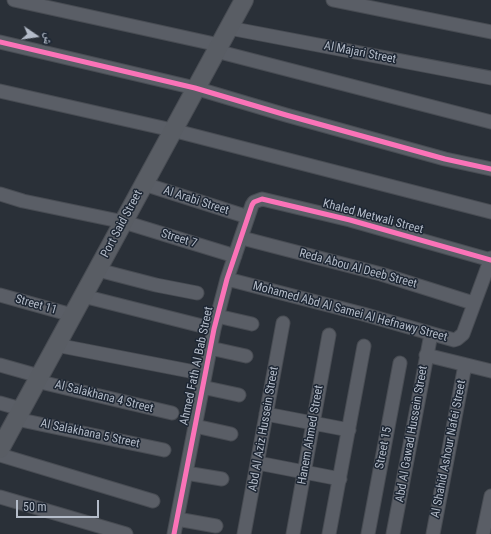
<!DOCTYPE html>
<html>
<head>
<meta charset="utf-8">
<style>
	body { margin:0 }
	#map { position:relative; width:491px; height:534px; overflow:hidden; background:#2a3038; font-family:"Roboto Condensed","Noto Naskh Arabic",sans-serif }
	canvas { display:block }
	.north { position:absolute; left:16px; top:16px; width:40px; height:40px; -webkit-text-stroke:3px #1d2633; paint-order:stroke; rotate:103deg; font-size:11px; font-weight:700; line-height:16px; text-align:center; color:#b4bcc9 }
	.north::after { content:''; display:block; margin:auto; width:14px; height:18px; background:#b4bcc9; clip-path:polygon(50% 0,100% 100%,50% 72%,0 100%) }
	.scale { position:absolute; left:16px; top:500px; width:83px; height:18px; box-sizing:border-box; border:2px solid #b4bcc9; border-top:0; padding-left:5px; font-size:12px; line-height:14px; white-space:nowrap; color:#b4bcc9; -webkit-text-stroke:3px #1d2633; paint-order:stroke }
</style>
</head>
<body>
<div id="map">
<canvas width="491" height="534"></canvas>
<div class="north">ش</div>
<div class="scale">50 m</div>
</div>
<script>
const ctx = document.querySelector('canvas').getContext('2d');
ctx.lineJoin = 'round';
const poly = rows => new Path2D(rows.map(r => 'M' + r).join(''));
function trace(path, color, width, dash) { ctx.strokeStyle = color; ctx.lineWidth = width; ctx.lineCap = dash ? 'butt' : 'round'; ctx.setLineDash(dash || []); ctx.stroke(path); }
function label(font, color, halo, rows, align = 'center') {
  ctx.font = font + ' "Roboto Condensed",sans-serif'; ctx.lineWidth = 3; ctx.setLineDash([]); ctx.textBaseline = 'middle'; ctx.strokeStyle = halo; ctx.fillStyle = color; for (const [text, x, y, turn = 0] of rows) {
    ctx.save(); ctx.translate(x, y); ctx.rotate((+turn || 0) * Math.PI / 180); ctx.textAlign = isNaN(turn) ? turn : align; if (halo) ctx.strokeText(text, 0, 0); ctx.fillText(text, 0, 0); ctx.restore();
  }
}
const minor = poly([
	[14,0,219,45],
	[333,0,491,32],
	[229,28,491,78],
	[0,42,195,88,286,115,445,159,491,169],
	[216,51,491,122],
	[0,91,172,130,491,212],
	[144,184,248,217],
	[0,194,23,201,124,222,235,256],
	[242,238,381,274,473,303],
	[98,270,156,285,197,293],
	[227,279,363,314,454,340,457,339,463,334,491,258],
	[0,295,72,315],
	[83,296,214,329],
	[217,316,252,324],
	[56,345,205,374],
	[210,348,246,356],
	[426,355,491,371],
	[0,365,39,376],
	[36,381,172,413],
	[202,387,239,395],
	[0,403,21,409],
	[266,414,349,430],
	[16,419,164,450],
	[195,426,231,434],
	[0,455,153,501],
	[258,463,340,479],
	[186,473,222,479],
	[0,497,126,534],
	[177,519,216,526],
	[174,534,214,329,227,279,252,205,254,202,262,199,350,220,491,260],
	[244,534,283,323],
	[293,534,329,335],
	[329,534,364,346],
	[368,534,400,363],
	[393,534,431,334],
	[433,534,465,365],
	[483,534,491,496]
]);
const secondary = poly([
	[0,449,244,0]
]);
const cycleway = poly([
	[0,42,195,88,286,115,445,159,491,169],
	[174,534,214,329,227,279,252,205,254,202,262,199,350,220,491,260]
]);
const streetNames = [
	["Al Majari Street",360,53,11],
	["Al Arabi Street",196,201,18],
	["Khaled Metwali Street",373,217,15],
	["Port Said Street",122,224,-62],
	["Street 7",179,239,17],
	["Reda Abou Al Deeb Street",358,269,15],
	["Street 11",36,305,16],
	["Mohamed Abd Al Samei Al Hefnawy Street",350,312,15],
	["Ahmed Fath Al Bab Street",197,366,-78],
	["Al Salakhana 4 Street",104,397,14],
	["Abd Al Aziz Hussein Street",264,429,-80],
	["Al Salakhana 5 Street",90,434,12],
	["Abd Al Gawad Hussein Street",412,434,-80],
	["Hanem Ahmed Street",311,435,-80],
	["Street 15",384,448,-79],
	["Al Shahid Ashour Nafei Street",449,449,-79]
];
trace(minor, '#484c53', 15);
trace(secondary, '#484c53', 20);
trace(minor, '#5a5e66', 13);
trace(secondary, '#595d64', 18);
trace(cycleway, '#fb73b8', 5);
label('12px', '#b4bcc9', '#1d2633', streetNames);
</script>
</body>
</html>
